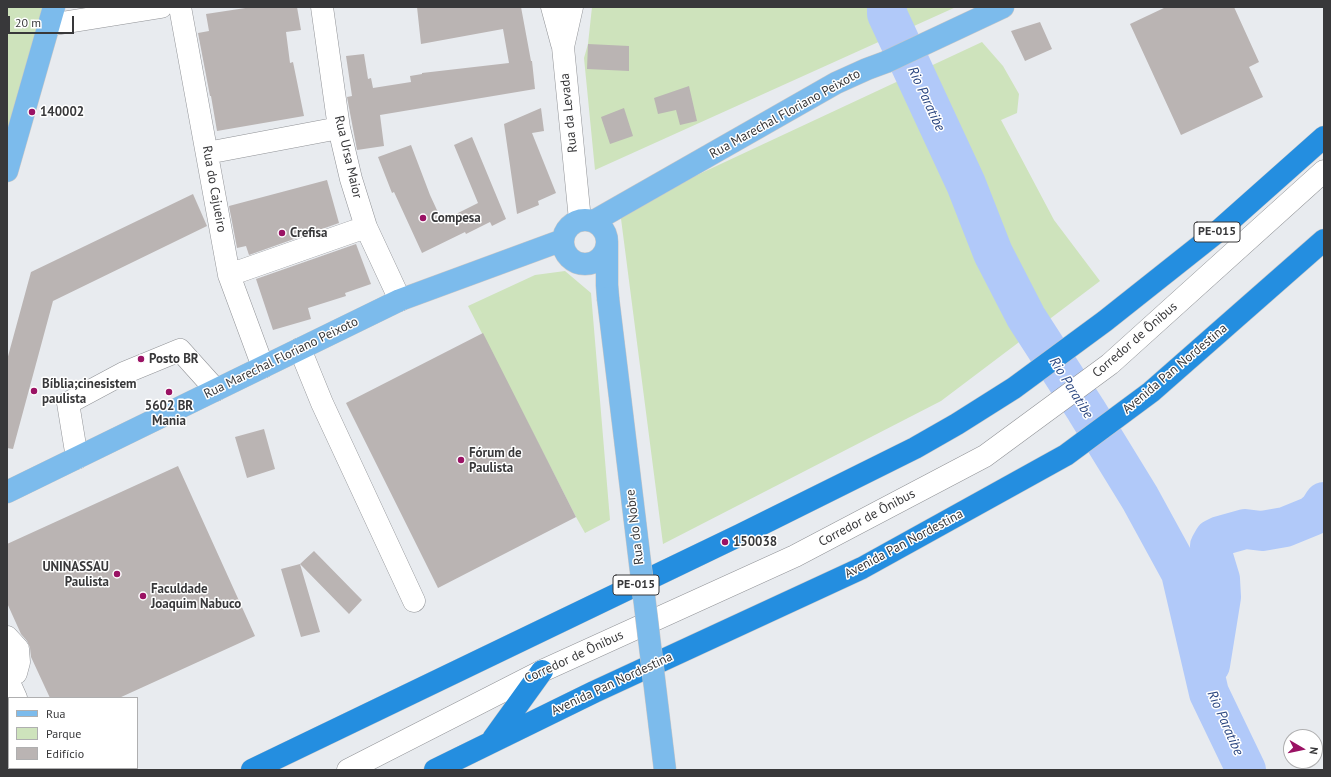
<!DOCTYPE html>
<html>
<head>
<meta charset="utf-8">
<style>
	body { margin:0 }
	#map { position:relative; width:1331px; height:777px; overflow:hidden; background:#e8ebef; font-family:"PT Sans",sans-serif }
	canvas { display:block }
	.frame { position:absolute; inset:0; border:8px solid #38383a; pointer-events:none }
	.legend { position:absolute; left:8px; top:697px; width:130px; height:72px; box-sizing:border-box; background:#fff; border:1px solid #afafb0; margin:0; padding:5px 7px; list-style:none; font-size:12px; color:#38383a }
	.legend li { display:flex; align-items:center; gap:8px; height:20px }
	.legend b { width:20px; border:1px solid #afafb0 }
	.north { position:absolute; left:1283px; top:729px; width:40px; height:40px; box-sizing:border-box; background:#fff; border:1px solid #afafb0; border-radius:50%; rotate:99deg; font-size:11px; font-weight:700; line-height:16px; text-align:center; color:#38383a }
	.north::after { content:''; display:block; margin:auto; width:14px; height:18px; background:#9a1264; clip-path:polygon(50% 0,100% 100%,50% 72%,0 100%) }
	.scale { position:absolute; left:8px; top:16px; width:66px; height:18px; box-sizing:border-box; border:2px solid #38383a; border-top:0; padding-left:5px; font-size:12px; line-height:14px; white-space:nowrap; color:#38383a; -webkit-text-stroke:3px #fff; paint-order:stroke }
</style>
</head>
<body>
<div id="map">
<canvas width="1331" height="777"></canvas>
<div class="frame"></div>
<ul class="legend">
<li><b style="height:5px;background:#7cbbec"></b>Rua</li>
<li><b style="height:11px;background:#cee3bc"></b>Parque</li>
<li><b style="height:11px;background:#bab4b3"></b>Edifício</li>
</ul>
<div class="north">N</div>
<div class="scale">20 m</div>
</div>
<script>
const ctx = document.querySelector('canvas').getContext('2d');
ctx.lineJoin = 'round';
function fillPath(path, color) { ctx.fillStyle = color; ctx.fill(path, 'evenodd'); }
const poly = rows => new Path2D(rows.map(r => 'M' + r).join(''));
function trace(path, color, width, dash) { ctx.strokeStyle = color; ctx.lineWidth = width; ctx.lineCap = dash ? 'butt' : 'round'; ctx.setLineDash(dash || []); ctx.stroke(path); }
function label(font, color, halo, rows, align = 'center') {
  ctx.font = font + ' "PT Sans",sans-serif'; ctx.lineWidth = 3; ctx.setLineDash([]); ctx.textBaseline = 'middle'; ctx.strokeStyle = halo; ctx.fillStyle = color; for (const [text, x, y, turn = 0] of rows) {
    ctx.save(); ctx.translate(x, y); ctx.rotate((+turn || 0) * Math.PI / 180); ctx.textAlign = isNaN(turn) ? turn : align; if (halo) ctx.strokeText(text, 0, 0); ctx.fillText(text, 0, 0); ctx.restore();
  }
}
const green = poly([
	[7,7,44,7,7,131],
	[592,7,956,7,595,170,584,58,588,44],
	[982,42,1003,66,1019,94,1017,113,1001,120,1054,220,1100,281,941,401,663,544,620,211],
	[565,271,591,293,610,520,585,533,576,517,468,306,535,275]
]);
const river = poly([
	[887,7,887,14,966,184,993,253,1026,317,1086,410,1140,498,1181,573,1209,693,1246,770],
	[1210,665,1221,597,1220,579,1210,546,1214,539,1220,536,1245,529,1262,531,1285,527,1312,516,1319,510,1324,502]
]);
const building = poly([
	[252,7,297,7,301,30,286,32,290,63,293,62,304,116,217,131,211,96,210,96,198,33,209,31,206,14],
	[417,7,521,7,531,61,532,61,535,89,380,115,384,146,357,150,347,97,352,96,346,56,364,54,368,79,371,78,373,88,411,82,410,76,422,74,422,73,509,63,503,29,421,44],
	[1166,7,1234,7,1259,62,1249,67,1263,97,1181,135,1130,24],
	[1040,22,1052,49,1025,61,1011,31],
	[588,44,629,46,629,71,587,69],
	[689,86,697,121,680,125,676,110,658,114,654,98],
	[541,108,544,131,532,133,556,193,538,201,539,205,517,214,504,124],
	[624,108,633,136,610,144,601,117],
	[472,137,506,219,492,226,490,222,466,234,465,232,422,253,394,192,392,193,378,157,411,145,430,195,442,221,478,203,454,145],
	[327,180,339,223,249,255,246,246,237,248,229,206],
	[193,194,207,226,53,301,13,449,7,448,7,360,31,272],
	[356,244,371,284,345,293,346,296,308,308,311,319,273,330,256,279],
	[483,333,576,517,438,588,346,403],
	[264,429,275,469,247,478,235,437],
	[178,466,255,636,119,698,50,698,31,657,30,648,27,641,21,634,7,603,7,544],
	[314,551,362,600,349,614,300,564],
	[300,564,320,632,301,637,281,569]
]);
const minor = poly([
	[180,7,229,275,263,367],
	[322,7,339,128,351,179,366,227,400,300],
	[552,7,562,44],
	[572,7,563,47,580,220],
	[49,25,161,7],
	[207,153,339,128],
	[229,275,366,227],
	[300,349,322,403,414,601],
	[77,458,68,403,124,373,180,350,216,390],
	[7,637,18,649,19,662,16,673,7,677],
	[7,678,16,698],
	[7,737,9,736],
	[49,768,50,770],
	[348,770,542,671,795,556,985,456,1110,364,1324,171]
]);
const major = poly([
	[7,171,54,7],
	'563 242a22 22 0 1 1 44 0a22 22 0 1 1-44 0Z',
	[594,221,836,83,867,69,886,62,1003,7],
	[607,244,607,285,608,298],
	[7,492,400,300,563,240]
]);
const highway = poly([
	[493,739,542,671],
	[252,770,740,535,915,448,957,424,1014,388,1105,321,1216,233,1324,137],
	[435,770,594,692,862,568,1066,455,1151,392,1324,240]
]);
const majorBridge = poly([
	[608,298,665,770]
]);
const markers = [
	[32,112,4,"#9a1264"],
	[423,218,4,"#9a1264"],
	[282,233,4,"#9a1264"],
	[141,359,4,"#9a1264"],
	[34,391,4,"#9a1264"],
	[169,392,4,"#9a1264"],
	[461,460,4,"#9a1264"],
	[725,542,4,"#9a1264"],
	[117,574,4,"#9a1264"],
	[143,596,4,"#9a1264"]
];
const shields = [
	[1217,232,46],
	[636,585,46]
];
const shieldNames = [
	["PE-015",1217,232],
	["PE-015",636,585]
];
const poiNames = [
	["140002",40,112],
	["Compesa",431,218],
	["Crefisa",290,233],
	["Posto BR",149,359],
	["Bíblia;cinesistem",42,384],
	["paulista",42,399],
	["5602 BR",169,406,"center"],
	["Mania",169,421,"center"],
	["Fórum de",469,453],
	["Paulista",469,468],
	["150038",733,542],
	["UNINASSAU",109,567,"right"],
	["Paulista",109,582,"right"],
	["Faculdade",151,589],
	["Joaquim Nabuco",151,604]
];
const streetNames = [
	["Rua da Levada",569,113,-96],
	["Rua Marechal Floriano Peixoto",785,114,-29],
	["Rua Ursa Maior",348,157,77],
	["Rua do Cajueiro",214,189,80],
	["Corredor de Ônibus",1135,340,-41],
	["Rua Marechal Floriano Peixoto",281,358,-26],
	["Avenida Pan Nordestina",1175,369,-40],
	["Corredor de Ônibus",867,518,-28],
	["Rua do Nobre",635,527,-97],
	["Avenida Pan Nordestina",904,544,-28],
	["Corredor de Ônibus",574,657,-25],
	["Avenida Pan Nordestina",612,684,-25]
];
const waterNames = [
	["Rio Paratibe",926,99,65],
	["Rio Paratibe",1071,388,58],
	["Rio Paratibe",1225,723,66]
];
fillPath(green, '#cee3bc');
trace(river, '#b1c9f9', 40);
fillPath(building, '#bab4b3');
trace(minor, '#909296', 23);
trace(major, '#c7c7c8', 23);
trace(highway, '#c7c7c8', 23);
trace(minor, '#fff', 22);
trace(major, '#7cbbec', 22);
trace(highway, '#248ee0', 22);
trace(majorBridge, '#c7c7c8', 23, []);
trace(majorBridge, '#7cbbec', 22);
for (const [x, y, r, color] of markers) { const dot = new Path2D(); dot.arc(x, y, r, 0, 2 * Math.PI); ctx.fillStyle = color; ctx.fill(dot); trace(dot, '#fff', 1.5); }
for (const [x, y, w] of shields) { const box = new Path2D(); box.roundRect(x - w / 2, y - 10, w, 20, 3); ctx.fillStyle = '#fff'; ctx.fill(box); trace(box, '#38383a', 1); }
label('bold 12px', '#38383a', null, shieldNames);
label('bold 13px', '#38383a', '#fff', poiNames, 'left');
label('13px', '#38383a', '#fff', streetNames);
label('italic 14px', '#2c4781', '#fff', waterNames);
</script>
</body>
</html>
